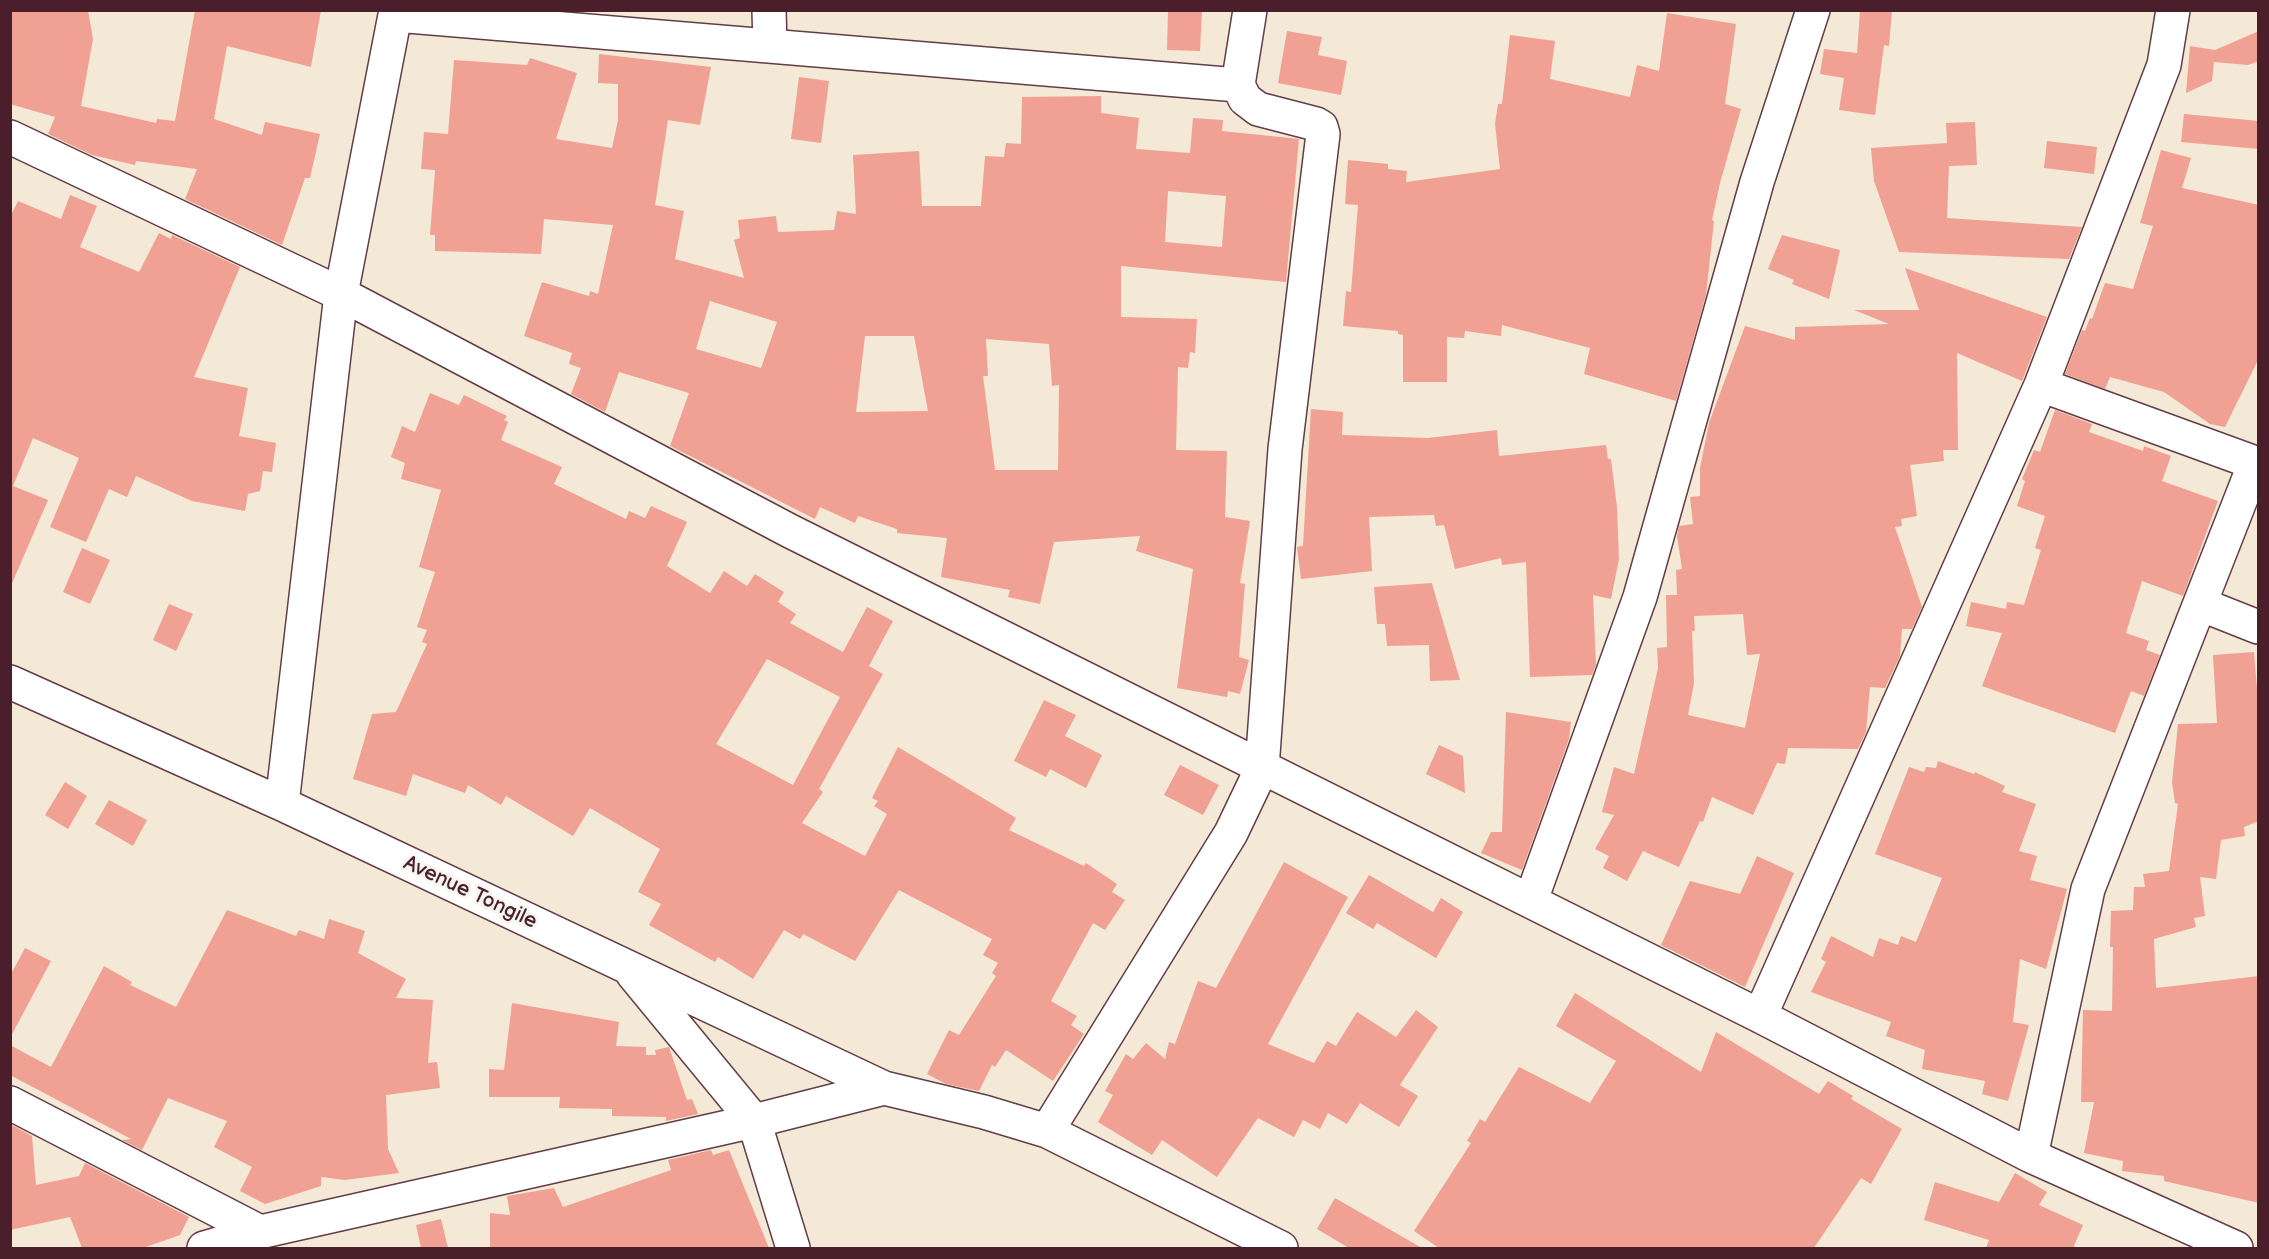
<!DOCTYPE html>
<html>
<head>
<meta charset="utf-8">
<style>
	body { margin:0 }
	#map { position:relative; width:2269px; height:1259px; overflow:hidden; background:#f3e9d6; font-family:"Balsamiq Sans",sans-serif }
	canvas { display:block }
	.frame { position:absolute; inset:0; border:12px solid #4a1f2b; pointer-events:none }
</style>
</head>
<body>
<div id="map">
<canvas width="2269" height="1259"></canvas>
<div class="frame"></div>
</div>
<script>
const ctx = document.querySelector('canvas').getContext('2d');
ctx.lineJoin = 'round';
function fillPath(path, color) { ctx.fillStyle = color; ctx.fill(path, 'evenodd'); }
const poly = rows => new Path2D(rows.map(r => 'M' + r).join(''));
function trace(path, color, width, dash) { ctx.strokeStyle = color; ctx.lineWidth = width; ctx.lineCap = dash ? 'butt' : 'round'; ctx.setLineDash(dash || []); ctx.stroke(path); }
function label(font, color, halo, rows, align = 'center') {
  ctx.font = font + ' "Balsamiq Sans",sans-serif'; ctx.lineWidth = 6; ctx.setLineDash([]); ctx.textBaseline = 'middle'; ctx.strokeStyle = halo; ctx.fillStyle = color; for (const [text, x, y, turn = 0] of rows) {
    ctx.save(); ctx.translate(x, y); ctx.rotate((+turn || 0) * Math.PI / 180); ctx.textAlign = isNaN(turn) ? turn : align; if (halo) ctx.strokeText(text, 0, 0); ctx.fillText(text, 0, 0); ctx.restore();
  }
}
const building = poly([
	[10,10,88,10,93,39,81,106,156,123,157,119,175,121,195,10,321,10,311,67,227,46,214,119,262,135,265,122,320,134,310,178,305,178,282,245,185,199,197,169,136,161,135,165,92,155,48,134,55,117,10,104],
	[1168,10,1202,10,1200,51,1167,50],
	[1860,10,1892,10,1889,46,1884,45,1875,115,1839,110,1844,78,1820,74,1824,49,1857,53],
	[1667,13,1736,24,1725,104,1741,109,1720,183,1712,220,1714,221,1706,295,1676,401,1584,374,1590,348,1502,325,1501,336,1465,331,1464,338,1447,337,1447,382,1403,382,1403,335,1398,334,1398,331,1343,326,1346,291,1351,292,1358,205,1345,204,1348,160,1388,164,1388,169,1407,171,1406,182,1500,169,1495,124,1498,104,1502,104,1510,35,1555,41,1550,79,1630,97,1637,65,1659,71],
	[1287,31,1322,37,1318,55,1347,61,1341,95,1278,83],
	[2259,31,2259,61,2248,65,2214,62,2212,81,2186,93,2190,46,2215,50],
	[599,54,711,67,700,125,668,120,655,205,684,211,675,259,744,278,734,240,740,238,738,220,776,216,778,232,834,230,837,211,856,214,853,155,919,151,922,206,981,206,985,156,1004,157,1006,143,1021,144,1022,97,1101,96,1101,113,1139,118,1136,149,1190,153,1193,118,1223,120,1222,131,1299,139,1286,282,1121,266,1121,317,1197,319,1195,353,1190,352,1188,368,1178,367,1176,450,1227,451,1225,517,1250,521,1240,583,1245,584,1239,657,1249,660,1240,694,1228,691,1227,697,1177,688,1193,569,1136,551,1140,536,1054,542,1040,604,1008,597,1010,590,941,577,947,538,897,533,897,529,858,516,855,523,820,507,815,519,670,446,689,393,619,372,605,412,571,394,581,368,569,364,572,353,524,336,542,282,589,296,590,291,598,294,613,225,544,219,541,254,435,251,435,235,430,235,435,170,421,169,424,132,448,134,454,60,527,65,530,58,577,73,556,139,612,148,618,120,618,84,598,83],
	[1168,191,1226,196,1222,247,1165,242],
	[710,301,777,322,761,368,696,349],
	[865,336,914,336,928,411,856,412],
	[986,339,1049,344,1052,386,1059,385,1058,470,995,470,983,376,988,376],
	[799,77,829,81,821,143,791,139],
	[2184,114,2259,121,2259,149,2181,142],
	[1975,122,1977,165,1949,166,1947,218,2082,227,2069,259,1899,252,1874,181,1871,148,1947,143,1946,123],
	[2047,141,2097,147,2094,174,2044,168],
	[2161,150,2191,158,2182,188,2259,205,2259,358,2225,427,2210,424,2164,392,2110,377,2105,389,2065,374,2082,330,2085,331,2090,318,2092,319,2105,283,2133,289,2153,226,2140,223],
	[70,195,97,206,80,247,139,272,159,233,171,239,172,235,240,267,194,377,248,388,239,436,276,443,272,472,263,471,260,491,248,494,245,511,192,501,136,476,127,497,109,489,86,542,50,527,79,458,33,438,13,486,48,500,10,588,10,217,18,201,61,219],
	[1782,235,1840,250,1829,299,1792,284,1794,280,1768,269],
	[1905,268,2047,317,2022,381,1957,353,1958,450,1943,450,1944,461,1910,465,1917,516,1901,519,1902,526,1895,527,1922,607,1912,629,1902,629,1900,656,1885,688,1870,687,1866,732,1858,749,1788,748,1785,764,1777,763,1753,815,1712,797,1703,822,1700,821,1679,867,1643,851,1627,881,1603,868,1609,856,1595,849,1614,815,1602,812,1614,767,1634,774,1658,668,1657,648,1667,647,1666,595,1677,595,1676,570,1682,569,1677,536,1679,526,1693,524,1690,497,1700,496,1700,468,1709,423,1745,326,1795,340,1795,327,1889,324,1854,310,1919,310],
	[1743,614,1747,655,1760,654,1745,728,1688,715,1694,683,1692,631,1695,631,1694,616],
	[430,393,459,405,464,395,507,416,504,420,508,422,501,440,562,467,554,484,626,519,629,511,645,518,651,506,687,522,667,566,710,593,724,571,747,586,755,574,784,592,778,602,796,614,790,623,843,652,867,607,893,621,869,666,883,674,819,789,823,792,802,823,865,856,887,814,874,806,878,801,872,798,898,747,1016,818,1009,830,1084,866,1086,863,1117,884,1112,892,1125,900,1105,930,1093,923,1051,1001,1077,1016,1071,1025,1084,1034,1053,1081,1006,1050,995,1067,992,1065,979,1091,946,1084,927,1074,949,1030,959,1035,996,976,992,973,998,963,983,955,992,939,899,890,855,961,803,934,800,939,784,930,753,979,718,957,715,962,649,925,661,904,638,892,660,849,590,808,573,836,506,796,501,805,468,785,465,793,413,774,406,796,353,779,372,714,396,712,427,644,422,642,427,630,417,627,435,572,419,567,441,490,401,479,405,463,391,457,402,426,415,432],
	[767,659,840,697,793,785,716,744],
	[1311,409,1343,412,1342,435,1428,438,1497,430,1499,456,1606,445,1608,459,1611,459,1617,507,1619,559,1611,599,1593,595,1596,665,1592,675,1530,677,1526,562,1502,565,1501,558,1455,569,1444,525,1436,526,1434,515,1369,517,1372,571,1301,579,1297,547,1303,546],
	[2055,410,2092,424,2089,432,2143,451,2144,446,2171,456,2162,481,2218,501,2183,596,2142,581,2126,633,2149,641,2146,650,2160,655,2144,696,2131,691,2115,733,1982,686,2002,633,1966,626,1971,602,2006,609,2007,602,2024,605,2041,550,2035,548,2045,516,2017,506,2025,481,2022,479,2034,450,2040,452],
	[82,548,110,560,90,604,63,592],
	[1432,583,1437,601,1460,680,1430,681,1429,645,1387,646,1385,624,1377,624,1374,587],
	[169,604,193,614,176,651,153,640],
	[2254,652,2259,712,2259,821,2244,827,2245,836,2221,840,2216,879,2200,877,2205,916,2194,918,2196,927,2154,939,2156,988,2259,976,2259,1203,2164,1181,2164,1176,2122,1171,2123,1161,2084,1153,2094,1102,2081,1102,2083,1010,2112,1011,2113,947,2110,947,2111,911,2133,910,2134,887,2145,887,2143,874,2169,871,2178,804,2175,803,2172,782,2178,724,2217,723,2213,655],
	[1044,700,1076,715,1065,736,1102,755,1086,788,1050,769,1046,777,1014,761],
	[1506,712,1571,722,1569,739,1522,870,1481,853,1491,832,1502,832],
	[1439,745,1463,756,1465,793,1426,774],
	[1938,761,1974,774,1975,772,2005,786,2002,792,2036,804,2019,851,2037,856,2030,880,2067,889,2046,969,2020,959,2013,1022,2029,1025,2008,1101,1982,1094,1985,1081,1922,1069,1925,1050,1886,1036,1891,1022,1811,992,1826,962,1821,959,1831,936,1873,957,1879,938,1898,945,1901,936,1916,942,1942,878,1875,854,1909,767,1924,772,1926,767,1936,768],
	[1180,765,1219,785,1203,815,1164,795],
	[65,782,87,796,68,829,45,815],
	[109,800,147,820,133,846,95,824],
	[1757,856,1794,873,1745,987,1661,945,1690,881,1740,894],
	[1284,862,1348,897,1268,1044,1314,1063,1327,1041,1336,1046,1357,1012,1396,1037,1416,1010,1438,1027,1400,1085,1418,1096,1399,1127,1360,1103,1347,1124,1328,1113,1320,1129,1303,1120,1294,1137,1258,1118,1217,1177,1162,1140,1152,1155,1098,1122,1113,1095,1105,1091,1126,1054,1133,1059,1146,1043,1165,1059,1169,1042,1175,1044,1198,981,1216,988],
	[1369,875,1433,912,1441,898,1463,912,1436,958,1377,923,1373,929,1346,913],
	[227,910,296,936,299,930,324,939,329,919,365,931,358,953,406,979,396,998,433,1000,428,1063,437,1062,440,1088,386,1095,388,1149,399,1173,345,1180,321,1177,321,1186,265,1204,240,1191,252,1167,214,1147,227,1121,168,1098,142,1150,122,1140,131,1139,10,1075,10,1045,51,1067,104,966,132,982,130,985,176,1007],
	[25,948,51,961,10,1038,10,976],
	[1575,993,1701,1072,1716,1032,1819,1094,1828,1081,1853,1096,1851,1099,1902,1129,1871,1184,1861,1178,1814,1248,1439,1248,1414,1231,1471,1143,1467,1141,1480,1119,1485,1122,1519,1067,1590,1103,1616,1061,1556,1026],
	[512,1003,619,1022,616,1046,646,1047,646,1055,656,1055,655,1050,669,1047,687,1100,692,1099,698,1114,666,1121,666,1117,612,1116,612,1109,559,1108,560,1097,489,1097,489,1069,504,1070],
	[10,1124,32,1136,36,1185,79,1176,85,1163,189,1217,180,1235,143,1248,82,1248,70,1217,10,1230],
	[711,1150,713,1155,729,1150,769,1248,490,1248,490,1213,510,1215,507,1196,554,1188,563,1207,671,1170,668,1160],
	[2015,1173,2047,1192,2039,1205,2083,1225,2073,1248,1986,1248,1989,1240,1924,1220,1935,1182,1999,1202],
	[1335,1198,1422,1248,1349,1248,1317,1229],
	[441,1219,448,1248,421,1248,416,1225]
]);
const minor = poly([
	[769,10,770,46],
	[396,15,1238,85],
	[10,137,341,294,790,531,1760,1016,2031,1156,2236,1248],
	[2041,385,2258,464],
	[2200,604,2258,627],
	[10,682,282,804,884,1088,984,1112,1047,1131,1281,1248],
	[282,804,341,294,396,10],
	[1531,900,1640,597,1757,182,1813,10],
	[633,974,754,1121,793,1248],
	[1760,1016,2041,385,2164,65,2173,10],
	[10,1103,260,1232],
	[1047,1131,1231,833,1262,768,1285,449,1323,134,1321,127,1316,124,1258,109,1245,99,1238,85,1250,10],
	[2031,1156,2088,889,2255,463],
	[204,1248,260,1232,754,1121,884,1088]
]);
const streetNames = [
	["Avenue Tongile",470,893,25]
];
fillPath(building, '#f1a094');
trace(minor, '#633d45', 36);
trace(minor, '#fff', 33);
label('21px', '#4a1f2b', '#f6f6f2', streetNames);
</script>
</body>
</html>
